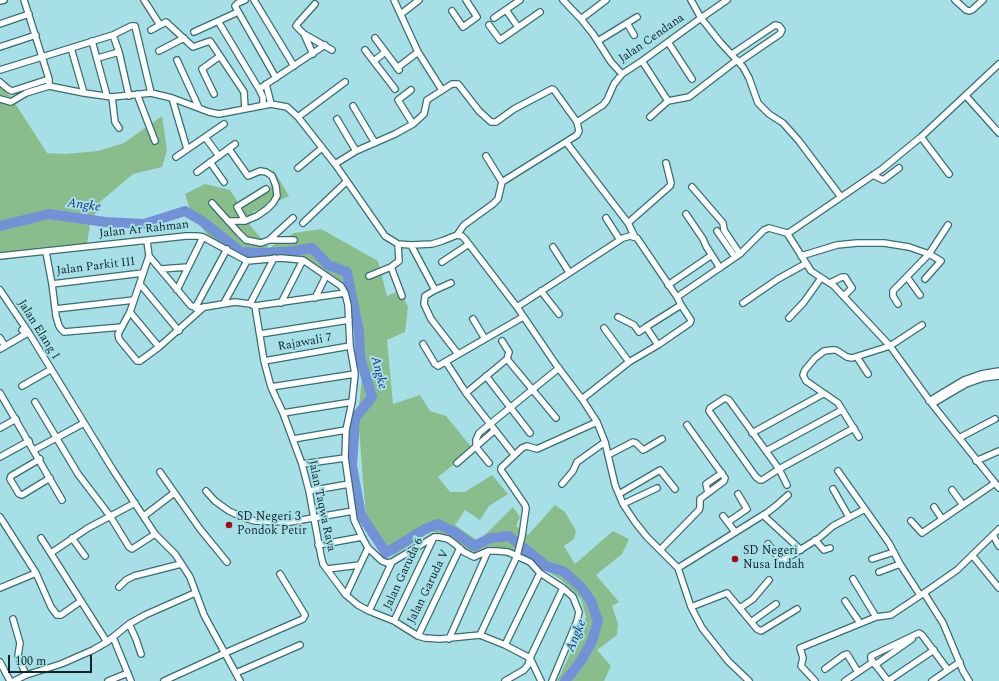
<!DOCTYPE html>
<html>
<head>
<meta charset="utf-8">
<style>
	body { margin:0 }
	#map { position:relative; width:999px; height:681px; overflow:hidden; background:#a7dfe7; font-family:Spectral,serif }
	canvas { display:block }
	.scale { position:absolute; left:8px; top:655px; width:84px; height:18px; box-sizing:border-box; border:2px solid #0f2629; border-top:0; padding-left:5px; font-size:12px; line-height:14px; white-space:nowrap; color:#0f2629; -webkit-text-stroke:3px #a7dfe7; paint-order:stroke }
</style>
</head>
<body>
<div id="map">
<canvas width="999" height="681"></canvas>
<div class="scale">100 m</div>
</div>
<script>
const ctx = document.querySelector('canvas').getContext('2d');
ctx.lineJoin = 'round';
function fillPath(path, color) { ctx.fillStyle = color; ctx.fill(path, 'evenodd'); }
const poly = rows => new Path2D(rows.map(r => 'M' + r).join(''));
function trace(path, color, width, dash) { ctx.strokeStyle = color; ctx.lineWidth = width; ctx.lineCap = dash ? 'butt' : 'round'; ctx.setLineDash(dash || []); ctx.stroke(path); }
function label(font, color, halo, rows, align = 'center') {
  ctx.font = font + ' Spectral,serif'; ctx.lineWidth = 4; ctx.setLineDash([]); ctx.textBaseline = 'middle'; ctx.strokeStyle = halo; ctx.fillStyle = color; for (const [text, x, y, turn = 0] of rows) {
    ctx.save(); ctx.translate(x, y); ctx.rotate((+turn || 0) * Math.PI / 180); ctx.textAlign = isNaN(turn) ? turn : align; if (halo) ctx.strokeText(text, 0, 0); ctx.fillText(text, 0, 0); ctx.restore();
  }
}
const green = poly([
	[0,86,11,97,47,153,65,154,98,151,124,143,162,116,167,150,162,167,133,174,101,201,90,225,86,250,0,260],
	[273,169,289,196,253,212,249,224,269,248,294,233,321,229,378,261,387,296,400,290,408,307,405,332,387,340,393,404,420,395,430,411,446,416,473,449,438,477,450,492,465,492,492,475,508,494,489,506,480,520,465,510,455,525,477,540,487,533,513,507,520,517,516,526,528,535,555,505,565,512,576,531,574,539,564,546,575,564,613,531,629,539,622,554,596,575,619,602,612,606,618,624,617,635,597,650,611,666,604,681,557,681,578,638,586,617,581,599,560,579,514,551,490,552,477,556,432,531,393,556,366,518,358,416,362,378,354,299,341,287,306,261,285,260,262,262,242,257,211,240,191,213,185,194,205,184,230,190,239,204,270,188]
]);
const river = poly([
	[0,226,49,214,105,222,144,224,185,211,202,221,241,252,266,253,294,251,312,248,328,265,347,272,359,332,360,357,372,397,355,418,352,466,361,515,386,553,425,529,438,524,456,533,474,546,491,538,509,536,546,566,563,571,581,587,591,601,598,621,592,641,581,661,565,681]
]);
const minor = poly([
	[24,0,49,79,49,86],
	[144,0,160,25],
	[245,0,238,3,235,6,276,78],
	[254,0,294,66],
	[394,0,418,52,442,90],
	[563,0,581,19,593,34,611,62,622,74,642,61,701,18,720,42,743,67,749,78,758,103,769,114,783,123,799,141,841,197],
	[691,0,701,18,727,0],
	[955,0,966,10,969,11,972,10,983,0],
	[0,1,4,0],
	[315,4,298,23,296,26,304,34,332,50],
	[506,10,518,27],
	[452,11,463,27,477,17,466,0],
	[401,14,419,0],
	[494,18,520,0],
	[581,19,606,0],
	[218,21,259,89,263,97,263,105],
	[627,23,634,35],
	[0,24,29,14],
	[489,25,500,40,540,12],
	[151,30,166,22,193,47,210,41,244,92,245,109],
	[194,32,238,12],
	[304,34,313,54],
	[113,35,119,52,129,96],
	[375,38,399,70],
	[92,41,107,96],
	[598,41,637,17],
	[668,42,692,79],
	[0,47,36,35],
	[71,48,84,93],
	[365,50,395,89],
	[159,51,184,38],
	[732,54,775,25,779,26,782,30,780,34,739,62],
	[98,58,119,52],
	[177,60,199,108],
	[374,61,385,52],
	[642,61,668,101],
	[397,68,418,52],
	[0,70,113,35,131,26,135,26,151,93],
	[0,82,8,89,12,91,49,79],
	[266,84,271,104],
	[259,89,325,45],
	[411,90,398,100,413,124],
	[137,94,155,141],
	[214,94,202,69,220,56],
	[966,96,999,133],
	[112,97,115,122,119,128],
	[172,98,187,149],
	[0,99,11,102,26,93,49,86,84,93,112,97,151,93,172,98,209,112,219,114,271,104,287,107,298,117,335,164,385,236,398,244,411,245,432,244,442,241,457,235,462,236,465,239,517,307,623,238,630,236,637,238,677,297,740,254,764,230,769,228,787,233,790,232,882,169,921,137,999,64],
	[353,106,375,143],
	[298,117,345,82],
	[650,117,668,101,689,97,737,60],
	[337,119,356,151],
	[205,137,219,156],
	[921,137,949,174],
	[566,142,628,223,635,237],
	[176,157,224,124],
	[210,162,224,182],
	[335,164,356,151,395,134,413,124,424,114,427,100,452,84,458,84,479,111,491,122,496,122,514,109,552,89,554,90,577,122],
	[298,168,322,148],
	[197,172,235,144],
	[873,175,883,180,899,168],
	[502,182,577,135,579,131,577,122,603,105,607,100,614,84,622,74],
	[692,187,723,223,724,230,740,254],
	[212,203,239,233,246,240,261,243,269,240,294,240],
	[686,214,703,239,706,246,720,268],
	[606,218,620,240],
	[228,221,245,221,257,216,267,209,273,203,277,196,276,186,272,176,266,172,260,171,248,176,229,149],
	[245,221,237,207,266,189],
	[303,223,346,182],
	[628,223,670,186,671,183,666,163],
	[717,231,735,257],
	[787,233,811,271,834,286,890,346,932,404,999,488],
	[457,235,464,225,493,204,498,199,502,182,486,156],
	[269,240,293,218],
	[147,241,149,256,191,306,199,308,235,302,250,304,255,306,264,361,271,387,283,413,302,464,309,491,321,556,323,564,337,583,346,595,358,605,369,611,394,621,418,636,425,638,440,639,480,635,505,645,530,658,528,665,524,670,505,681],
	[411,245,435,290,425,296,424,304,431,319,458,354],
	[553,247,569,272],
	[46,252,52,284,56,316,59,326,61,329,64,332,122,327],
	[0,256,186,236,197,236,203,237,247,261,281,258,303,260,341,286,345,293,348,305,350,346,355,374,352,402,346,430,345,458,354,520,362,537,368,548,382,561,387,563,392,562,434,537,439,537,448,539,455,544,464,552,474,557,488,551,497,551,508,552,530,562,540,573,563,588,573,597,579,612,577,621,552,681],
	[149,256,130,312,118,334,119,339,137,361,140,361,159,347,204,307],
	[801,256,837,245,857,243,884,243,909,247,929,254,941,261,925,279],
	[442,262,469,244],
	[391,267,402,296],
	[161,269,188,267],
	[369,276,391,267,399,261,398,244],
	[907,277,920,295],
	[830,283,842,277,845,277,852,288,844,296],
	[52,284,143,273],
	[140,284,179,331],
	[668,285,709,257],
	[0,290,29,333,113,470,155,534,175,554,190,577,204,615,240,681],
	[177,290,203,237],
	[435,290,451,283],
	[541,291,559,314],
	[315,298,326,276],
	[224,303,247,261],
	[281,303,303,260],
	[743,303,778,279,805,264],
	[250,304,274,258],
	[898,304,893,296,893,291,929,254,948,225],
	[255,306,345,293],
	[517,307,557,366,582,399,597,422,605,442,615,485,623,504,635,522,647,537,678,568,691,607,702,628,728,661,749,681],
	[195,308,227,249],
	[55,309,134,300],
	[130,312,159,347],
	[618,317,634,325,639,332,646,327,658,345],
	[789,318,804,302,821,278],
	[473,319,485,339],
	[646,327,681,305],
	[604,328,629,362],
	[260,334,349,320],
	[0,338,5,346],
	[502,341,509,352,507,359,556,418],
	[423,344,435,364,438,366,523,317],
	[0,349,26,334,22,330],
	[857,357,868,374],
	[264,361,350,346],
	[446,362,466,393,512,452],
	[486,376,530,433],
	[22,386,50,370],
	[271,387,355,374],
	[0,393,62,500],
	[466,393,507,359],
	[582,399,629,362,658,345,690,323,691,320,681,305,677,297],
	[929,401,964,380,981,374,999,371],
	[35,402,78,474,110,516,129,547,132,549,155,534],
	[932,404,966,384,983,378,999,376],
	[283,413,352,402],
	[687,425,725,478,724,481,708,493],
	[0,428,16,419],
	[752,433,823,394],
	[859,437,838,403,806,381,803,375,805,370,815,358,824,351,832,350,836,350,847,357,852,358,890,346,922,325],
	[959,438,995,419],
	[293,439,346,430],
	[34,450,84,423],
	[766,451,842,410],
	[608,455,633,442,636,443,643,450,645,449,662,439],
	[0,457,29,441],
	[40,459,11,476,10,479,19,494,22,495,50,478],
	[976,461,999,451],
	[457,463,495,430],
	[489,463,476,447,476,440,479,433,559,368],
	[302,464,345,458],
	[838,471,889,543,900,564,920,595],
	[160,472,200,529,227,562],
	[562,484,573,471,577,462,605,442],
	[787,485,779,469,729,400,725,398,710,408,709,411,756,477,760,480,762,480,779,469,854,428],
	[833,489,849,517],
	[952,490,963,505],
	[206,491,215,501,229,511,244,518,255,521,290,522,353,511],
	[309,491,349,484],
	[619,494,660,470,675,489],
	[623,504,657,488],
	[934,507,942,519],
	[763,515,801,550],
	[144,516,174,493],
	[723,516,735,532],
	[0,517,36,573,51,607,57,615,61,615,81,601],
	[911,521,922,533,995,483],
	[728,522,747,509,738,494],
	[993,535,999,546],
	[41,538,107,642],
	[72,538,85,556],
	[815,540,824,550,830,548],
	[768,544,779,558,784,560,819,538,833,526,865,509],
	[318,545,362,537],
	[660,550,699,510,700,507,700,499,708,493,706,484,722,473],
	[51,553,88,528,135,503],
	[972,555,999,588],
	[872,559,894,552],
	[678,568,768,512,777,505,788,495],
	[327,569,360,565],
	[879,572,900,564],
	[853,579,876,617],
	[119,587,126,580,134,576,181,564],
	[0,588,36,573],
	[346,595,360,565,368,548],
	[845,601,860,623],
	[691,607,727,593,757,629,761,631,797,609],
	[740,608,753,599,769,580],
	[369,611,392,562],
	[13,619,20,643,18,656,26,675],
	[394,621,434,537],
	[751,622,776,604],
	[129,624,136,639,141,654],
	[480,635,517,556,522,536,526,508,525,505,501,470,501,468,522,448,527,446,537,449,597,422],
	[418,636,460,548],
	[113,637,131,681],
	[449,639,488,551],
	[505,645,540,573],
	[0,662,10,681],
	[875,665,912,639],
	[825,669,844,655,847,654,858,672],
	[236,673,300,645],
	[14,681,26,675,61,664,93,650,107,642,129,624,145,615,195,593],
	[108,681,128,673],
	[164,681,225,653,303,619,305,615,280,574],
	[541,681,530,658,563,588],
	[815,681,801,666,803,658,800,648,876,617,891,615,924,593],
	[845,681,873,662],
	[888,681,871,659,871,656,919,633,922,635,948,670],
	[888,681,934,650],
	[932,681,960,662],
	[969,681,963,671,943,623,924,593,957,570,999,529]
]);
const markers = [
	[229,525,4,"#a40a17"],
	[735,559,4,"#a40a17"]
];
const streetNames = [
	["Jalan Cendana",652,39,-35],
	["Jalan Ar Rahman",144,230,-6],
	["Jalan Parkit III",96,267,-7],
	["Jalan Elang I",38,330,58],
	["Rajawali 7",305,343,-10],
	["Jalan Taqwa Raya",321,506,78],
	["Jalan Garuda 6",404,574,-65],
	["Jalan Garuda V",429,587,-64]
];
const poiNames = [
	["SD Negeri 3",237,518],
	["Pondok Petir",237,532],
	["SD Negeri",743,552],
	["Nusa Indah",743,566]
];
const waterNames = [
	["Angke",84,206,8],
	["Angke",378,373,76],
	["Angke",577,636,-68]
];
fillPath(green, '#89be8c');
trace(river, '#7391d6', 10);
trace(minor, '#376d73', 8);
trace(minor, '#fff', 5.5);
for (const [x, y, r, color] of markers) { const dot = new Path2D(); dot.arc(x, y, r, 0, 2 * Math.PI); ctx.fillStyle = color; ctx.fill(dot); trace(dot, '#a7dfe7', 1.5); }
label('12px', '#0f2629', '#a7dfe7', streetNames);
label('12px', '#0f2629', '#a7dfe7', poiNames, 'left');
label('italic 13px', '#162e7e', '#a7dfe7', waterNames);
</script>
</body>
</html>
